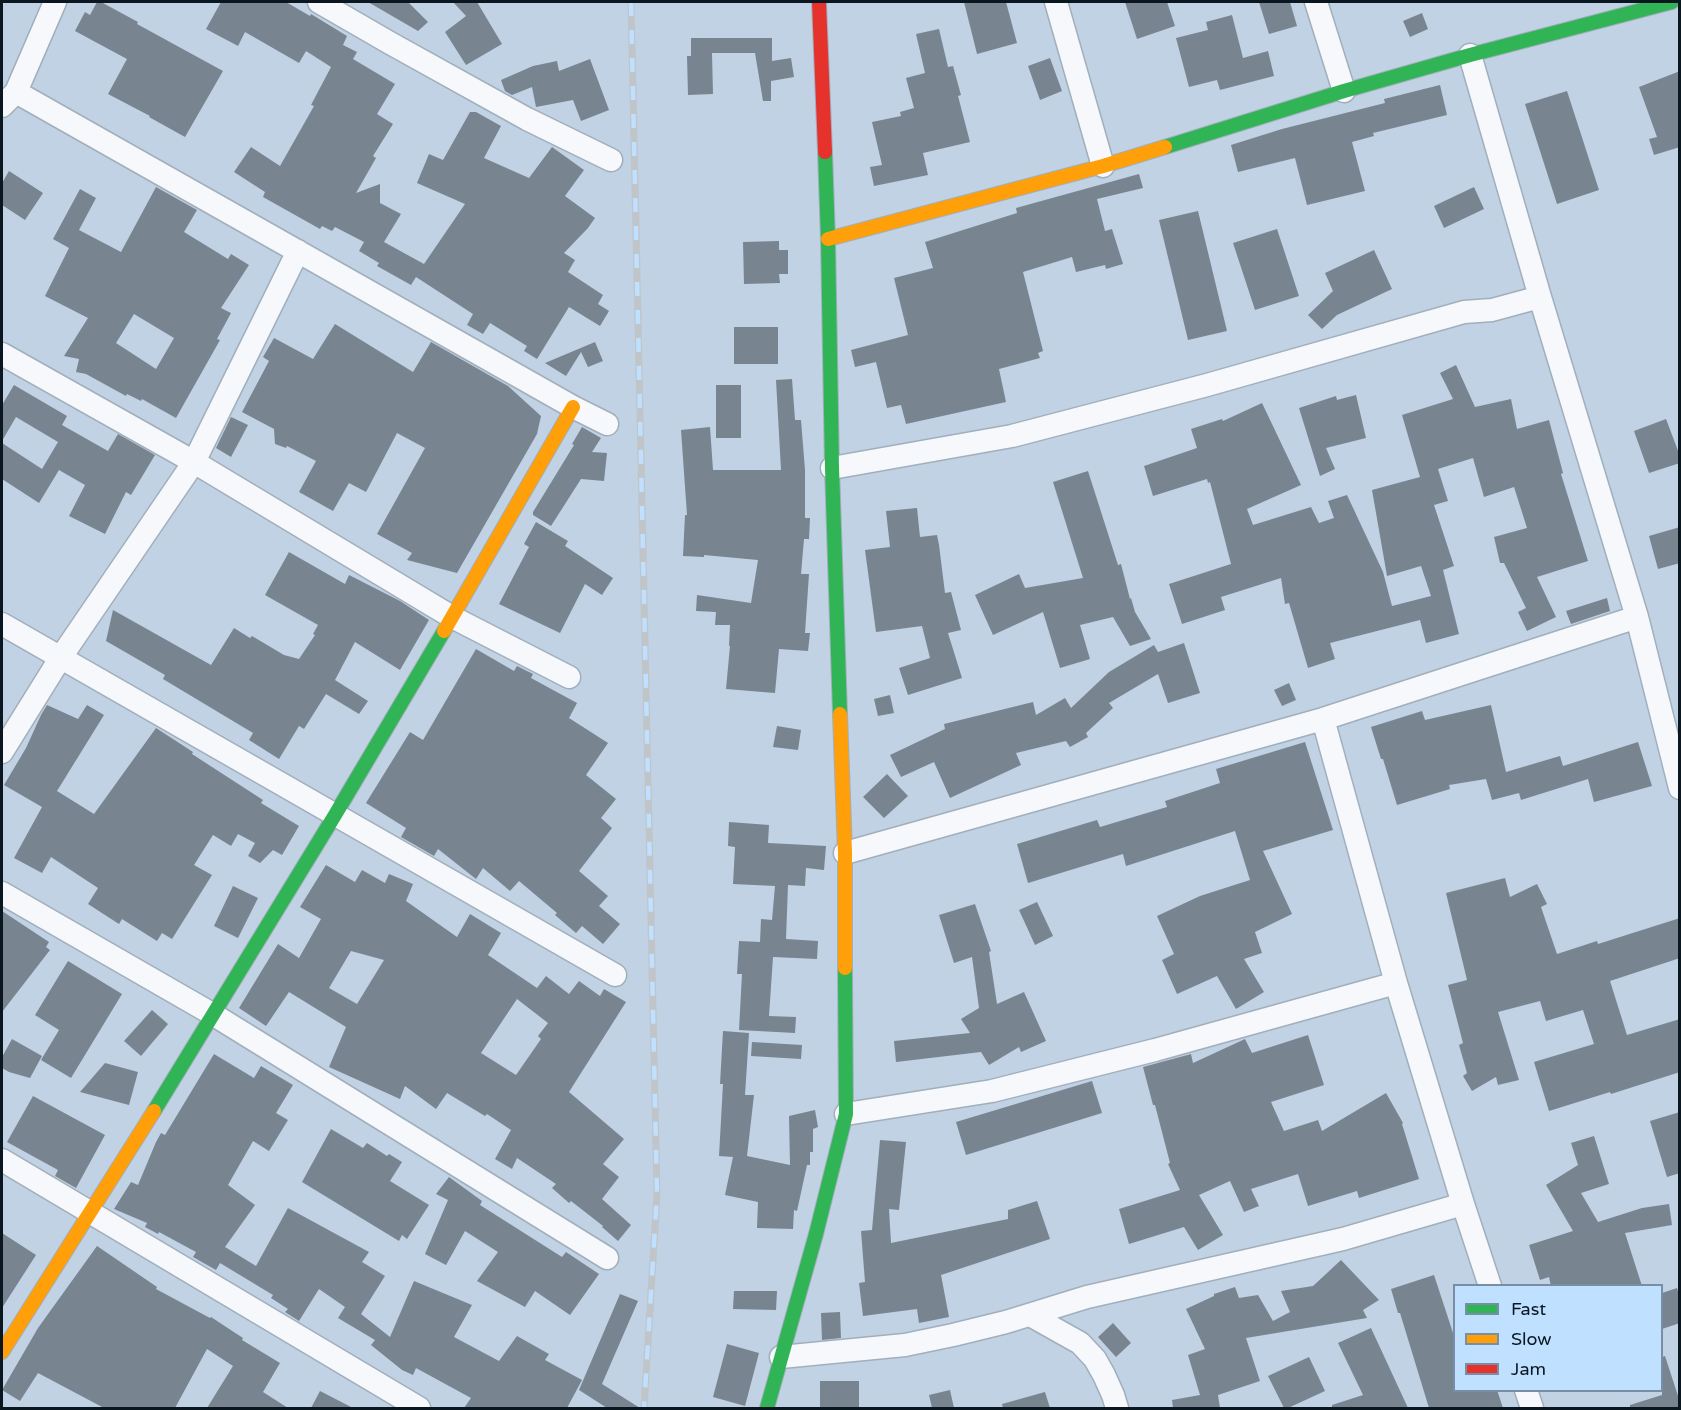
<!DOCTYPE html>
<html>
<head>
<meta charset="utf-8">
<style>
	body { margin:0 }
	#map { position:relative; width:1681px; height:1410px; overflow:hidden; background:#c0d2e3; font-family:"Varela Round",sans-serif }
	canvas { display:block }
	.frame { position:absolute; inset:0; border:3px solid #0a1620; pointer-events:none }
	.legend { position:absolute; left:1453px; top:1284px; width:210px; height:108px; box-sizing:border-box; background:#bfe0ff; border:2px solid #778fa6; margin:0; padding:8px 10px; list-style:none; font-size:18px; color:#0a1620 }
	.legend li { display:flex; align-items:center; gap:12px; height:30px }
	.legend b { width:30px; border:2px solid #778fa6 }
</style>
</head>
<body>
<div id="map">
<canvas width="1681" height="1410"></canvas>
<div class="frame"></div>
<ul class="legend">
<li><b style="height:8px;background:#30b455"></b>Fast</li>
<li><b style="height:8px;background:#ff9f0a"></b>Slow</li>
<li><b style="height:8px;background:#e5322d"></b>Jam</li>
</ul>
</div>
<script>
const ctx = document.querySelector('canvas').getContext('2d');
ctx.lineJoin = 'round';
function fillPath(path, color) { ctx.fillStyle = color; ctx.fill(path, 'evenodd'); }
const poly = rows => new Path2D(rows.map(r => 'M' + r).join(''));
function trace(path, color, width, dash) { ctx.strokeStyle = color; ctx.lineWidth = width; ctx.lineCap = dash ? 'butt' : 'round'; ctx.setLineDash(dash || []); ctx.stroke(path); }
const building = poly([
	[97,2,101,2,138,22,137,24,223,71,185,137,149,117,150,116,108,94,127,59,75,31,85,12,90,15],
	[221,2,286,2,310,16,311,14,347,36,343,45,357,52,353,59,395,84,377,114,393,124,373,156,376,158,356,193,380,184,380,203,401,214,384,242,424,264,465,204,417,183,429,154,443,160,470,112,476,112,501,126,484,158,529,178,552,147,584,170,565,196,595,218,588,228,564,253,575,260,568,272,603,295,598,304,609,311,600,326,569,307,537,359,524,351,527,346,490,323,483,334,467,325,473,314,416,277,411,285,377,266,379,263,359,251,364,242,335,227,332,231,322,226,320,229,263,197,265,192,234,172,251,147,280,166,314,106,311,105,331,67,306,51,299,63,245,32,238,46,206,29],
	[368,2,408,2,428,22,418,31],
	[453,2,477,2,502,44,466,65,445,32,466,16],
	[964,2,1006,2,1017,43,977,54],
	[1125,2,1167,2,1175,26,1137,39],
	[1259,2,1290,2,1297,26,1269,34],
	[1422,13,1428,29,1410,37,1403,21],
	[1232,15,1243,58,1268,51,1274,76,1220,90,1217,80,1189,87,1176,38,1208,30,1206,22],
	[939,29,948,67,953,66,961,95,958,96,970,142,923,153,928,175,874,186,870,167,882,165,872,122,901,116,900,112,914,108,906,78,925,73,916,34],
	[691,38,772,38,772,61,791,58,794,77,771,81,771,101,763,101,755,53,712,53,713,94,688,95,687,56,691,56],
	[1050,58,1062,91,1040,100,1028,66],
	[590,59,609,110,581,121,573,100,536,107,532,87,512,95,505,91,501,80,533,66,557,61,559,71],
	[1680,71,1680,147,1654,155,1649,139,1657,137,1639,87],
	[1440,85,1447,115,1373,133,1374,136,1352,142,1365,191,1307,205,1295,158,1238,172,1231,145,1282,129,1385,103,1384,99],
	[1567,91,1599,190,1557,204,1525,104],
	[9,171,43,193,25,220,2,205,2,183],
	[1139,174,1143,188,1097,199,1105,231,1112,229,1123,264,1106,269,1105,265,1076,272,1072,257,1023,272,1043,351,1038,353,1040,358,999,369,1006,402,906,424,901,405,887,408,876,362,855,367,851,350,908,335,894,278,933,268,925,242,1017,213,1016,208],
	[156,187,197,210,184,232,228,259,231,254,249,265,221,308,231,313,217,339,220,340,176,418,142,399,141,401,127,394,126,396,86,374,76,372,79,359,64,356,88,318,45,296,69,248,53,239,80,189,96,198,79,230,121,252],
	[134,314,174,338,156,369,116,343],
	[1474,187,1484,209,1444,228,1434,206],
	[1198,211,1227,331,1188,340,1159,220],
	[1277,229,1299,296,1255,310,1233,243],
	[779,241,779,250,788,250,788,274,779,274,780,283,744,284,743,242],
	[1374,250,1392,289,1337,315,1322,329,1308,315,1333,291,1325,273],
	[335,324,413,372,431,342,508,386,541,416,537,434,457,573,407,560,412,553,377,534,425,448,397,433,366,492,349,483,333,511,299,492,316,461,287,446,286,448,275,444,274,429,242,412,269,361,263,357,274,338,313,359],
	[734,327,778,327,778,364,734,364],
	[595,342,603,361,588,367,581,352,566,376,545,363],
	[1456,365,1475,407,1511,399,1517,429,1549,420,1563,473,1561,474,1588,561,1537,577,1556,617,1527,631,1518,612,1526,608,1504,563,1500,563,1494,537,1527,528,1514,487,1484,497,1473,458,1438,469,1448,501,1434,505,1454,566,1443,570,1459,634,1426,643,1420,620,1330,643,1335,659,1308,668,1289,603,1285,604,1281,578,1221,597,1225,610,1182,624,1169,584,1231,564,1210,482,1208,483,1207,479,1153,496,1144,466,1197,448,1191,429,1222,419,1223,421,1262,403,1301,485,1247,509,1253,525,1311,507,1319,523,1334,518,1328,501,1347,495,1383,572,1392,606,1431,596,1421,566,1387,576,1372,490,1420,477,1402,415,1453,399,1440,373],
	[792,379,795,420,801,420,805,470,805,518,810,518,809,539,804,539,801,574,809,574,805,633,810,633,808,651,779,649,775,693,726,689,730,646,729,646,730,625,715,625,716,612,696,611,697,595,751,603,758,560,704,555,704,557,683,556,685,515,687,515,681,430,710,427,713,470,781,470,776,380],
	[14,385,67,416,62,425,108,451,118,434,155,455,131,495,126,492,105,534,69,516,85,485,59,470,39,503,2,479,2,443,42,469,58,442,16,417,2,441,2,405],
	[716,385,741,385,741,438,716,438],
	[1356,395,1366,438,1326,448,1335,469,1320,476,1299,408,1336,396,1337,400],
	[231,417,248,425,231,457,216,448],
	[1666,419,1680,456,1680,463,1649,473,1634,431],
	[582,427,601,438,592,452,607,453,604,481,581,479,551,526,533,515,533,512,574,445,572,444],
	[1088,471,1118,565,1121,564,1130,599,1131,598,1135,612,1151,639,1130,646,1113,617,1080,625,1090,659,1060,668,1043,612,993,635,975,595,1019,574,1025,588,1083,578,1053,482],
	[917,508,920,537,937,535,939,545,945,593,951,592,961,630,948,633,962,678,908,695,899,668,930,658,922,626,876,632,865,550,890,547,886,511],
	[536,522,568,541,565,546,613,578,602,595,585,584,560,633,499,604,529,547,524,544],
	[1680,527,1680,563,1658,569,1649,536],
	[289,552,345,584,349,575,400,601,429,620,400,670,355,642,335,680,368,701,359,714,326,694,304,729,299,726,279,759,249,740,253,733,163,679,165,675,106,641,113,610,211,665,234,628,250,638,252,636,284,655,299,659,315,635,313,634,318,625,265,595],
	[1607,598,1610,611,1571,624,1566,611],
	[1184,643,1200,693,1168,703,1158,674,1109,703,1113,708,1086,733,1088,737,1070,747,1066,741,1016,753,1021,765,950,798,934,762,901,777,890,755,945,729,944,724,1033,702,1036,715,1065,698,1071,708,1109,672,1154,645,1158,652],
	[476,649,514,671,517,666,533,674,531,678,577,703,569,718,608,743,586,775,616,799,601,818,612,828,579,871,608,896,599,906,620,924,603,944,582,926,576,933,555,915,557,913,519,881,510,891,483,868,476,879,438,849,434,856,401,837,406,828,366,803,410,732,423,740],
	[1289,683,1296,700,1282,706,1274,690],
	[890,695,894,713,878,716,874,699],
	[47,705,78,719,87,705,104,715,57,791,94,814,156,728,193,752,192,754,263,800,261,803,299,826,282,855,273,850,260,863,248,856,255,843,238,834,231,846,213,835,194,865,212,875,172,939,162,933,157,941,122,919,119,924,88,904,98,888,51,857,42,873,14,858,42,807,4,785,26,748,41,715],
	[1491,705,1506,772,1560,756,1563,766,1638,742,1652,786,1594,802,1588,779,1521,800,1519,793,1492,800,1486,779,1449,785,1450,789,1397,805,1383,759,1381,759,1371,727,1422,711,1425,720],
	[777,726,801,730,798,750,773,747],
	[1305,742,1333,830,1263,851,1292,914,1255,932,1262,953,1244,959,1264,992,1236,1009,1217,976,1177,994,1162,960,1174,954,1157,916,1200,896,1250,880,1235,831,1126,866,1123,854,1028,883,1017,844,1097,820,1100,827,1167,807,1165,801,1220,783,1216,769],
	[887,774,908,796,884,818,863,797],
	[729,822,769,825,768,843,826,846,824,870,806,868,805,886,788,885,786,939,818,941,817,959,773,957,769,1016,796,1017,795,1033,739,1030,742,974,737,974,739,941,760,942,761,919,772,920,775,886,733,884,735,847,728,846],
	[326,865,355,882,362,870,385,883,389,874,413,884,406,901,457,937,470,914,501,933,488,955,537,988,546,976,569,994,579,981,600,996,604,989,626,1002,569,1092,624,1139,603,1164,619,1177,602,1199,631,1225,618,1241,602,1227,603,1226,571,1201,569,1203,552,1188,556,1184,517,1158,512,1169,495,1159,511,1130,487,1114,485,1116,447,1093,436,1109,405,1086,400,1099,329,1067,346,1027,289,992,266,1026,239,1008,278,944,299,958,321,919,300,907],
	[351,951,384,960,357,1004,329,988],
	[517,999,548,1023,538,1036,541,1039,516,1075,481,1053],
	[1505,878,1510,897,1537,884,1547,904,1541,907,1557,954,1597,941,1598,944,1680,918,1680,958,1610,981,1627,1035,1680,1019,1680,1072,1611,1094,1610,1092,1549,1111,1534,1062,1594,1044,1583,1010,1546,1021,1540,1001,1498,1012,1519,1080,1498,1085,1496,1077,1472,1091,1463,1076,1467,1073,1459,1045,1463,1043,1448,985,1467,980,1446,893],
	[233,886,258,898,238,938,214,926],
	[1037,902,1053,936,1035,945,1019,910],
	[975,904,991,951,989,952,997,1004,1024,992,1046,1041,1021,1052,1019,1047,989,1065,981,1052,896,1062,894,1041,970,1033,961,1019,979,1008,972,957,954,963,939,915],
	[2,911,49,942,46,947,50,950,2,1012],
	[68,961,122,994,71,1078,41,1060,59,1030,35,1015],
	[152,1010,168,1024,141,1056,124,1041],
	[723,1031,749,1033,745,1095,754,1095,747,1156,790,1165,789,1116,815,1110,818,1127,813,1129,813,1152,810,1152,810,1165,807,1165,797,1211,794,1210,793,1229,757,1228,758,1202,725,1195,733,1157,719,1156,723,1084,720,1084],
	[1308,1035,1324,1085,1271,1102,1284,1131,1318,1120,1322,1131,1386,1093,1403,1123,1402,1124,1419,1179,1359,1198,1357,1191,1308,1206,1298,1174,1251,1189,1259,1206,1244,1212,1230,1181,1199,1195,1223,1235,1198,1250,1184,1227,1129,1244,1119,1209,1180,1190,1168,1164,1170,1163,1155,1105,1153,1105,1143,1067,1191,1054,1193,1063,1245,1039,1252,1053],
	[12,1039,42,1056,30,1078,9,1072,2,1068,2,1057],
	[752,1042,802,1045,801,1059,751,1056],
	[214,1054,254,1078,261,1066,293,1085,276,1113,288,1120,269,1151,253,1141,228,1185,255,1205,225,1247,256,1266,288,1208,369,1252,362,1262,385,1276,361,1314,390,1337,414,1281,472,1305,454,1337,499,1361,517,1336,549,1354,545,1360,582,1380,567,1408,464,1408,471,1398,416,1368,413,1375,402,1370,371,1345,375,1340,338,1318,345,1307,319,1289,299,1321,285,1312,288,1309,271,1298,273,1295,220,1263,216,1270,193,1257,196,1252,159,1232,158,1234,145,1227,147,1223,114,1209,131,1182,138,1185,156,1142,161,1133,165,1135],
	[105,1063,138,1072,129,1105,80,1092],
	[1092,1081,1102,1113,966,1155,956,1122],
	[33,1096,105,1135,76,1188,55,1176,58,1170,7,1142],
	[1680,1112,1680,1173,1667,1177,1650,1121],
	[331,1129,363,1148,367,1143,387,1156,389,1154,402,1162,390,1181,429,1205,407,1239,402,1235,399,1241,302,1182],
	[1594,1136,1609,1184,1581,1193,1598,1222,1642,1208,1669,1204,1672,1225,1625,1233,1642,1286,1551,1286,1549,1277,1540,1280,1529,1245,1573,1231,1546,1185,1578,1165,1571,1143],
	[880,1140,906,1142,899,1210,889,1209,891,1243,1008,1219,1008,1210,1037,1201,1050,1239,941,1275,949,1317,919,1323,917,1309,863,1316,859,1283,865,1282,861,1231,872,1230],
	[449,1177,482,1201,480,1205,562,1257,566,1252,599,1274,570,1315,535,1291,525,1307,477,1281,498,1252,465,1231,446,1265,425,1254,448,1200,436,1194],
	[2,1233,36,1255,2,1308],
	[97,1246,157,1287,156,1289,210,1318,211,1317,243,1338,242,1340,280,1363,263,1392,288,1408,207,1408,233,1366,207,1349,175,1408,104,1408,38,1373,20,1401,2,1390,38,1328],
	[1341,1260,1379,1300,1363,1310,1367,1318,1246,1338,1260,1381,1218,1395,1220,1408,1173,1408,1172,1400,1200,1395,1188,1355,1205,1349,1186,1309,1214,1296,1214,1294,1235,1287,1239,1298,1258,1295,1273,1321,1290,1312,1281,1291,1313,1286],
	[1434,1275,1455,1339,1455,1390,1497,1390,1503,1408,1429,1408,1400,1313,1398,1313,1391,1289],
	[1677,1288,1680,1298,1680,1323,1662,1329,1662,1293],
	[734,1291,777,1291,776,1310,733,1309],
	[620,1294,638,1301,602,1384,640,1408,607,1408,579,1390],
	[840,1312,841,1338,822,1340,821,1313],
	[1113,1323,1131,1343,1116,1357,1098,1337],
	[1371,1328,1408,1408,1332,1408,1332,1405,1363,1395,1338,1343],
	[727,1344,759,1353,745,1406,713,1397],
	[1665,1356,1680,1402,1680,1408,1630,1408,1630,1405,1662,1395,1662,1357],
	[1309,1357,1325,1391,1288,1408,1284,1408,1268,1376],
	[820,1381,859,1381,859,1408,820,1408],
	[950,1390,954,1408,932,1408,929,1395],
	[320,1391,353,1408,311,1408],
	[1045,1392,1050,1408,1003,1408,1002,1404]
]);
const street = poly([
	[319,2,390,43,527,119,611,160],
	[1056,2,1103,166],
	[1316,2,1344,91],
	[1470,55,1540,297,1637,617,1680,788],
	[16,92,573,407,607,424],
	[2,106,16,92,55,2],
	[2,354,194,462,452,617,569,677],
	[832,468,1012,436,1207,385,1464,312,1492,310,1540,297],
	[2,624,615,975],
	[1323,719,1396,983,1463,1204,1490,1286],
	[2,752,61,657,194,462,298,251],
	[845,853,1323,719,1637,617],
	[2,893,214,1015,607,1258],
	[846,1114,992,1091,1155,1050,1396,983],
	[2,1160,419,1408],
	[1030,1315,1080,1343,1095,1359,1104,1375,1113,1395,1117,1408],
	[781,1357,905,1345,953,1335,1006,1322,1087,1297,1343,1239,1463,1204],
	[1526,1390,1532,1408]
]);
const fast = poly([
	[1165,147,1344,91,1470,55,1672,2],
	[825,152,828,239,832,468,840,714],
	[154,1111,335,815,444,631],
	[767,1408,816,1234,846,1114,845,968]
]);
const slow = poly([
	[828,239,1103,166,1165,147],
	[444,631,573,407],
	[840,714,845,853,845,968],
	[2,1352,154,1111]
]);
const jam = poly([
	[819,2,825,152]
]);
const rail = poly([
	[631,2,657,1194,644,1408]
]);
fillPath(building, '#798491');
trace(street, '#a1afbc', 25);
trace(fast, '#a1afbc', 16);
trace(slow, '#a1afbc', 16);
trace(jam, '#a1afbc', 16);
trace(street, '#f6f8fb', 22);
trace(fast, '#30b455', 14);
trace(slow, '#ff9f0a', 14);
trace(jam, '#e5322d', 14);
trace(rail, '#c0c5ca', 7);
trace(rail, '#bfe0ff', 4.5, [14]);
</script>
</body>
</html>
